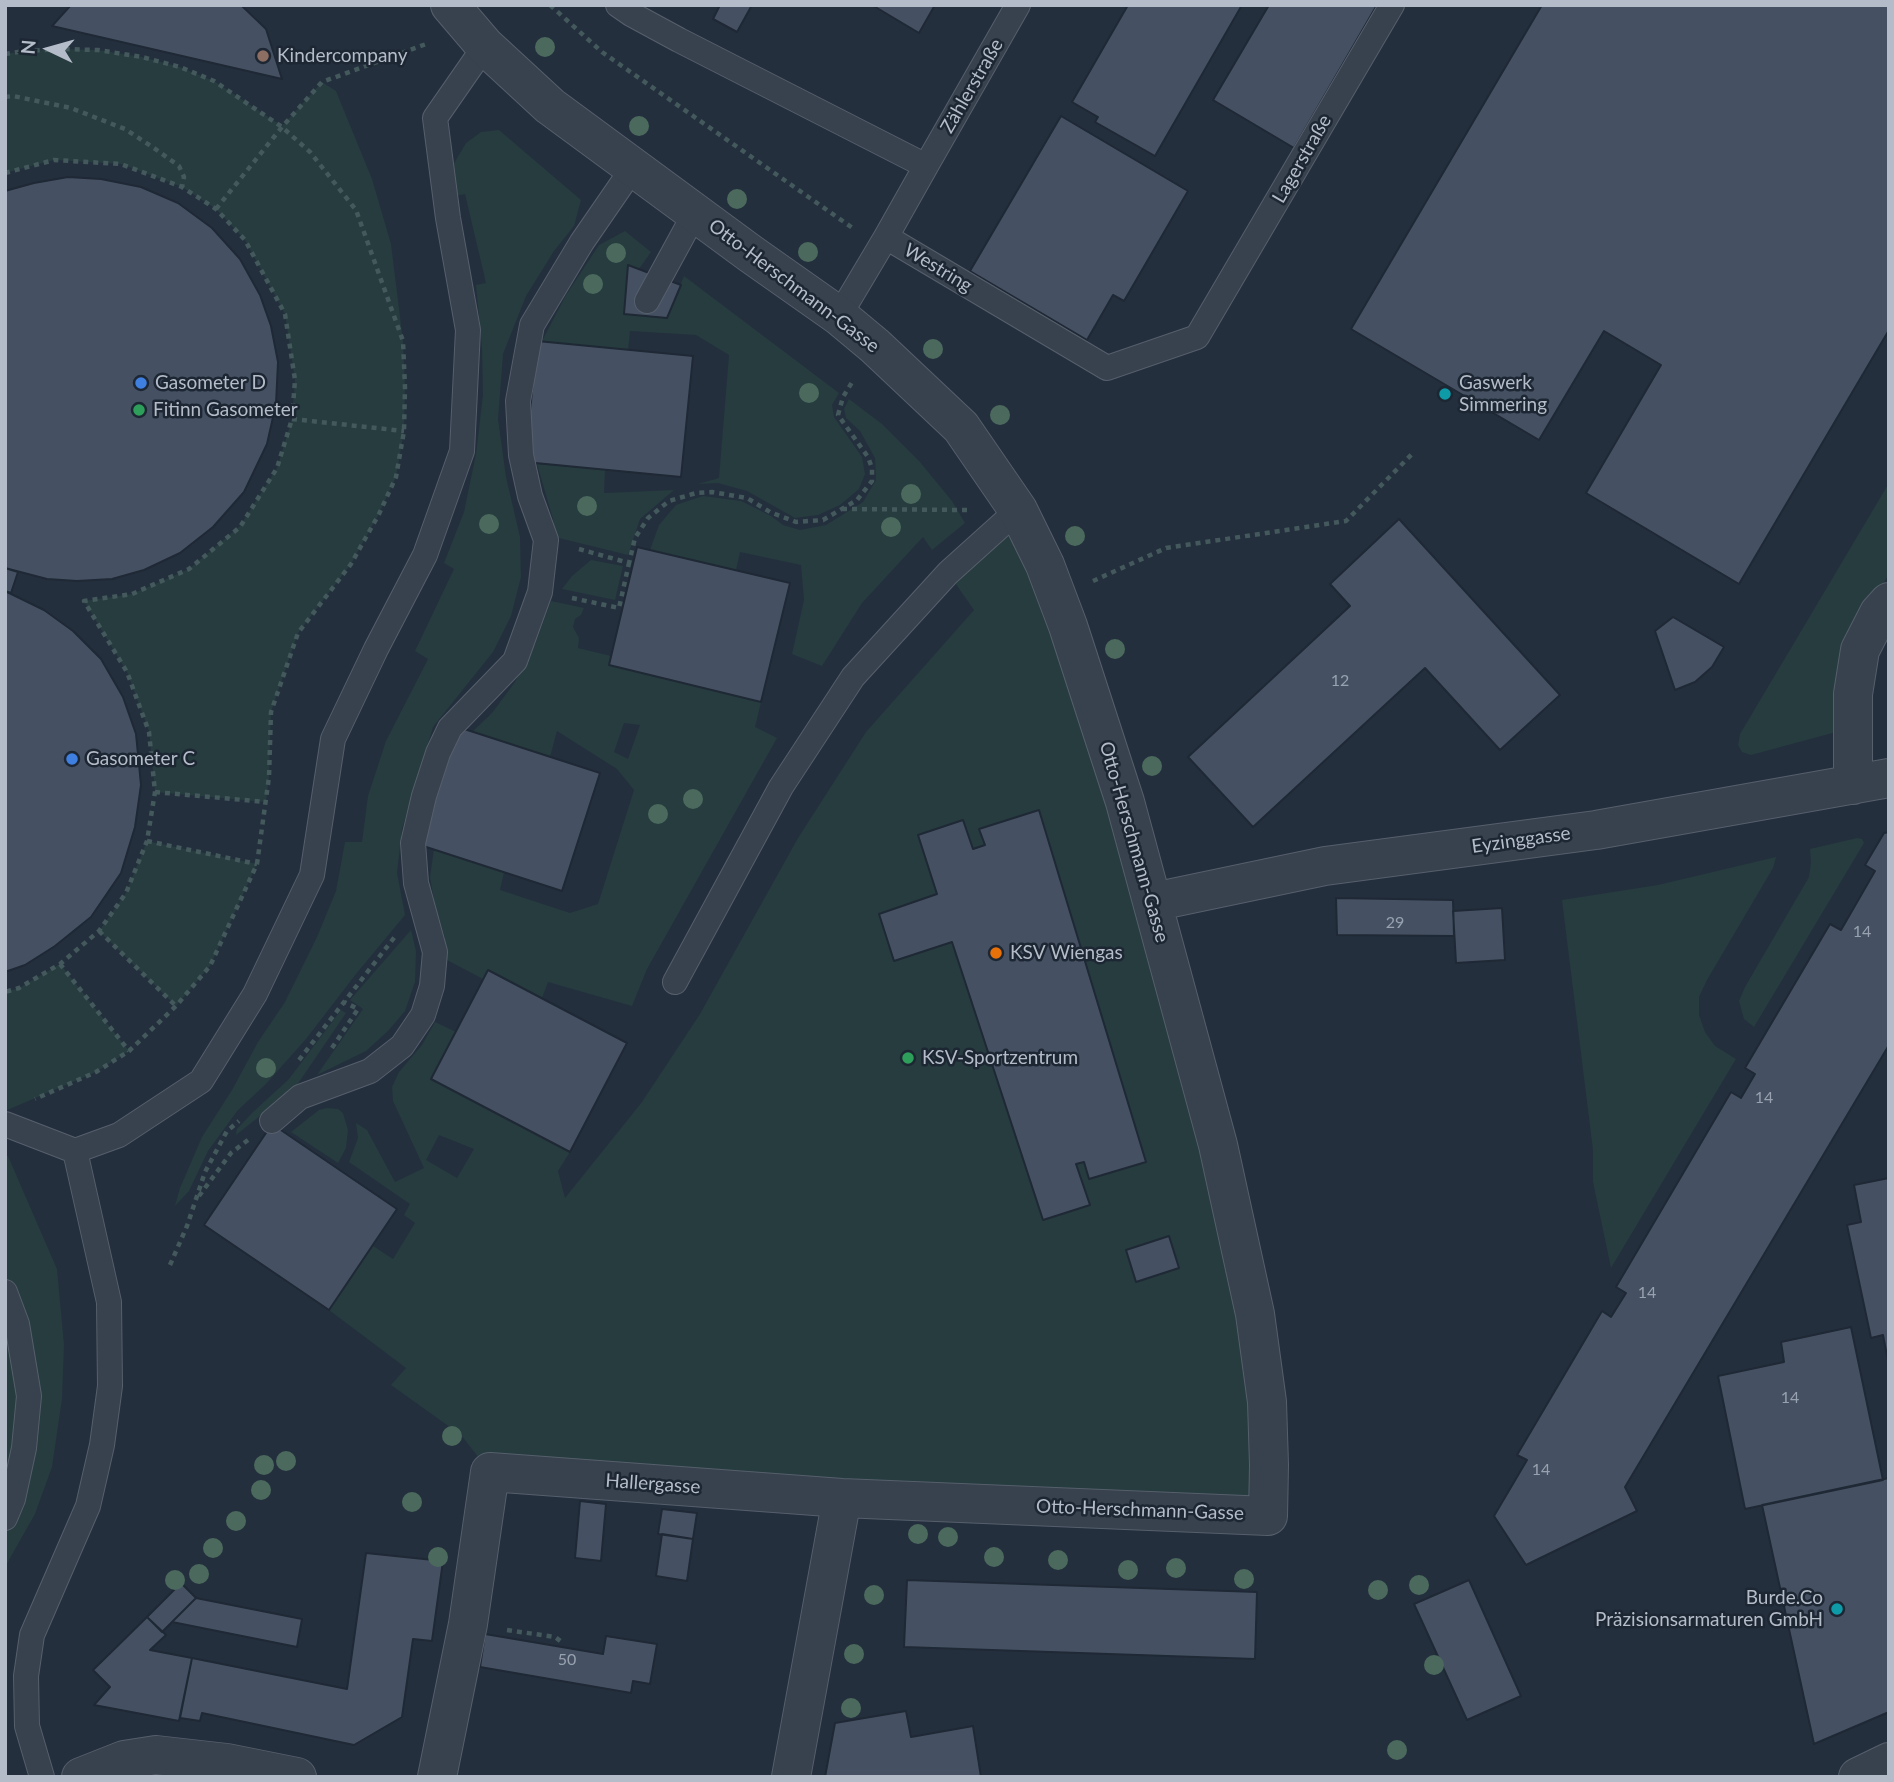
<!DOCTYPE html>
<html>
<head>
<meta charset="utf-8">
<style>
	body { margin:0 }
	#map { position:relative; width:1894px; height:1782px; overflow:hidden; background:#242f3e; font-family:Lato,sans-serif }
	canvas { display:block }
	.frame { position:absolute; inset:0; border:7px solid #b4bcc9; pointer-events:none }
	.north { position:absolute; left:14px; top:14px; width:70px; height:70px; -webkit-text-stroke:5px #1d2633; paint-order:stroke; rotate:275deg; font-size:19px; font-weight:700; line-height:28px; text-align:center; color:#b4bcc9 }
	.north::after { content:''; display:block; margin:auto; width:24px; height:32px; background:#b4bcc9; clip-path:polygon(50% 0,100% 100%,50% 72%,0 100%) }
</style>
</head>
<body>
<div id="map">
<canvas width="1894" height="1782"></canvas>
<div class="frame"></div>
<div class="north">N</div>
</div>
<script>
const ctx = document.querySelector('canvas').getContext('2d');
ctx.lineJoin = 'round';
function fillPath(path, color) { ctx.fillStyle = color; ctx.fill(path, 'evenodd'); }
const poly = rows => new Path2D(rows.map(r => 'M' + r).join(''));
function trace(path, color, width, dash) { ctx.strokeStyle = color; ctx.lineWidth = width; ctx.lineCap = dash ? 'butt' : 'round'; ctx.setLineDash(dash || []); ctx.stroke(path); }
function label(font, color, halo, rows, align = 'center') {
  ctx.font = font + ' Lato,sans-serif'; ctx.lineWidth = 5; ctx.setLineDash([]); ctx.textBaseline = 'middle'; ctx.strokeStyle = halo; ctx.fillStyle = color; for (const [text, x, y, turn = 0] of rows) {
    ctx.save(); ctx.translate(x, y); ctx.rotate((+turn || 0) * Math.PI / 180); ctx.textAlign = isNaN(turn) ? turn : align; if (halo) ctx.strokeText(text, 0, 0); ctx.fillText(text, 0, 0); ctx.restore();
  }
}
const green = poly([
	[61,49,98,50,142,57,180,67,214,81,282,126,322,82,336,91,372,179,391,244,403,341,405,388,404,431,396,477,379,514,351,564,298,633,271,712,269,777,266,802,155,792,149,731,127,672,84,601,132,594,189,569,240,526,277,468,292,419,295,380,285,314,245,240,216,209,182,187,121,164,54,160,5,173,5,54,24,51],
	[499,130,581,200,574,226,554,251,526,296,503,354,498,419,506,477,520,537,521,577,511,616,493,652,433,727,402,829,397,873,405,915,356,974,306,1039,266,1084,238,1110,208,1151,189,1191,175,1206,180,1188,202,1137,232,1090,258,1042,285,1002,317,937,336,891,345,842,362,842,368,796,386,741,428,659,415,651,454,569,444,563,464,512,476,454,483,395,482,348,476,285,486,283,465,194,455,196,453,187,453,165,466,143,481,132],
	[625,231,651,252,639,269,628,265,625,314,667,318,684,276,839,393,832,405,834,417,862,457,865,474,859,489,840,505,818,515,795,518,747,491,718,483,698,484,719,478,729,355,696,335,630,331,628,350,542,341,566,295,599,245],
	[849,399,882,424,920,462,952,501,965,523,932,550,923,537,862,603,822,666,792,654,804,600,801,565,740,552,736,570,650,550,659,525,676,505,703,496,741,501,771,516,783,525,800,530,826,525,863,502,876,480,875,458,860,431,846,418,844,409],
	[537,464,605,470,604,493,674,490,640,519,628,555,555,537,553,519],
	[1889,483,1889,574,1851,638,1836,732,1751,755,1742,752,1738,745,1740,734],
	[1018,510,1218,1145,1268,1516,490,1472,461,1435,391,1385,406,1368,329,1310,373,1246,393,1259,415,1223,404,1215,410,1204,349,1162,358,1138,356,1123,367,1130,395,1182,424,1168,393,1101,392,1087,399,1072,422,1045,435,1022,456,1032,570,1152,558,1171,565,1198,642,1102,700,1014,798,838,866,732,974,610,948,573],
	[439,1135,474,1149,457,1178,426,1160],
	[591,560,623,566,615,600,562,589,572,576],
	[551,601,584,608,581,615,575,619,573,627,579,638,578,648,611,656,609,665,761,702,755,727,777,738,647,969,632,1006,548,982,542,998,489,970,483,979,445,959,445,938,435,906,430,877,434,849,504,872,500,890,570,913,598,904,634,790,617,769,557,731,550,757,472,732,492,713,515,682,535,644],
	[624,723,640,725,628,759,614,752],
	[1857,838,1862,839,1864,843,1754,1027,1744,1019,1739,1001,1745,987,1809,877,1811,862,1810,849],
	[147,841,257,864,210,966,176,1006,99,931,126,893],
	[1776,857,1773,868,1707,980,1699,997,1699,1015,1705,1032,1715,1046,1736,1059,1611,1268,1593,1182,1593,1150,1562,900,1658,885],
	[411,930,416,951,415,982,405,1011,388,1031,366,1051,317,1075,363,1009,350,1000],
	[60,964,129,1051,96,1072,5,1111,5,992,19,988],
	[341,1010,346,1013,295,1088,236,1135,237,1129,252,1113,289,1079],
	[327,1108,338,1109,343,1113,348,1130,346,1148,338,1163,291,1132,319,1110],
	[5,1155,8,1156,57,1269,64,1345,62,1399,52,1467,35,1514,5,1567]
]);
const building = poly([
	[71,5,241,5,266,29,282,79,52,26,71,5],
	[720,5,752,5,737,32,713,19,720,5],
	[872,5,935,5,919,33,872,5],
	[1128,5,1242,5,1155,156,1095,122,1098,117,1072,102,1128,5],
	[1269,5,1377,5,1294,148,1213,100,1269,5],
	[1542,5,1889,5,1889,330,1739,584,1586,493,1661,365,1604,331,1539,440,1351,329,1542,5],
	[1061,116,1188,191,1124,301,1113,295,1087,340,970,271,1061,116],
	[68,177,101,179,141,187,178,203,212,228,240,259,260,295,271,326,278,362,276,404,267,444,244,492,213,527,180,553,144,570,112,579,77,581,47,579,5,568,5,191,34,183,68,177],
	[628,265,681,285,667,318,624,314,628,265],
	[537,341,693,356,681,477,525,462,537,341],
	[1399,519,1560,695,1500,750,1425,668,1253,827,1188,757,1350,606,1330,584,1399,519],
	[637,547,790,583,761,702,609,665,637,547],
	[5,568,18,572,11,593,5,591,5,568],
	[5,591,44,610,73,631,101,659,123,697,136,734,141,785,135,827,121,873,91,917,55,946,25,965,5,972,5,591],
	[1673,617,1724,647,1712,667,1695,682,1675,690,1655,631,1673,617],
	[458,727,600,773,562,891,420,845,458,727],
	[1039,810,1146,1162,1089,1179,1084,1162,1076,1164,1090,1205,1043,1220,952,942,894,961,879,914,937,894,918,835,963,820,973,849,985,845,979,829,1039,810],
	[1889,832,1889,1045,1625,1487,1637,1511,1526,1565,1494,1516,1527,1460,1517,1455,1602,1311,1611,1317,1626,1293,1616,1287,1731,1092,1741,1098,1755,1074,1745,1068,1830,924,1841,930,1875,871,1865,865,1884,833,1889,832],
	[1336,898,1453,900,1454,936,1337,935,1336,898],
	[1502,908,1505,960,1456,963,1453,911,1502,908],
	[488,970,627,1043,570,1152,431,1079,488,970],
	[272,1124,397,1209,329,1310,204,1225,272,1124],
	[1889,1178,1889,1366,1883,1335,1871,1338,1847,1225,1861,1222,1854,1185,1889,1178],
	[1169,1236,1179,1268,1136,1282,1126,1250,1169,1236],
	[1851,1327,1883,1480,1745,1509,1718,1376,1784,1362,1781,1342,1851,1327],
	[1889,1478,1889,1712,1814,1744,1762,1505,1889,1478],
	[580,1501,606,1504,601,1561,575,1558,580,1501],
	[662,1509,697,1513,693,1539,658,1534,662,1509],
	[662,1534,693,1539,687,1581,656,1576,662,1534],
	[366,1553,443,1561,432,1641,413,1639,402,1717,354,1745,202,1713,200,1721,180,1718,192,1658,347,1689,366,1553],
	[907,1580,1257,1592,1255,1659,904,1647,907,1580],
	[1469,1580,1521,1696,1467,1720,1414,1604,1469,1580],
	[181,1583,196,1598,162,1632,147,1617,181,1583],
	[196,1598,302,1619,297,1647,172,1622,196,1598],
	[147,1617,166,1635,150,1650,192,1658,179,1721,94,1705,110,1687,93,1670,147,1617],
	[485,1634,603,1654,606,1636,657,1644,650,1684,633,1681,631,1693,480,1667,485,1634],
	[906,1711,911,1737,973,1726,981,1777,825,1777,835,1723,906,1711]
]);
const path = poly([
	[550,5,602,52,854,229],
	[5,54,24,51,61,49,98,50,142,57,180,67,214,81,282,127,310,152,356,210,403,341,405,388,404,431,396,477,379,514,351,564,298,633,271,712,269,777,257,864,210,966,176,1006,129,1051,96,1072,35,1099],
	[5,97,13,96,71,108,125,129,154,148,179,166,184,177,182,187],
	[5,173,54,160,121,164,182,187,216,209,245,240,285,314,295,380,292,419,277,468,240,527,189,569,132,594,84,601,127,672,149,732,155,792,147,841,126,893,99,931,60,964,19,988,5,992],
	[216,209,282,127,322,82,429,43],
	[292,419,404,431],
	[842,509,967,510],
	[579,549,629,563,635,538,648,518,669,501,696,493,712,492,747,498,770,512,796,522,823,520,857,500,872,481,872,468,868,457,838,415,843,397,854,379],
	[1093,581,1166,548,1346,521,1413,453],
	[572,598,619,608,629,563],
	[155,792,266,802],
	[147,841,257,864],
	[99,931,176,1006],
	[60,964,129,1051],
	[332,1048,358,1009,344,1002],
	[299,1060,397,934],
	[199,1196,231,1153,248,1140],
	[170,1265,187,1226,205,1172,227,1131,239,1121],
	[507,1630,555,1637,563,1643]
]);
const lane = poly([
	[618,5,631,14,679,40,926,166,886,237,1107,368,1197,337,1392,5],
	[926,166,1018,5],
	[647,301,695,213],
	[839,316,886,237],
	[675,982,781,787,853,677,948,573,1018,510],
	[272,1121,300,1097,370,1071,402,1046,423,1015,432,986,435,952,416,883,413,843,424,796,438,753,450,728,515,661,540,592,546,540,530,496,521,455,518,401,532,325,582,242,633,168],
	[5,1124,75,1151,109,1302,110,1386,102,1445,88,1506,32,1635,26,1676,27,1726,42,1777],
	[75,1151,119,1135,201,1081,255,994,312,875,333,739,376,649,425,555,462,451,468,330,448,218,435,118,485,46],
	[5,1292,17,1324,29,1396,24,1448,13,1499,5,1518]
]);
const street = poly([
	[1853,785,1853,694,1860,650,1879,613,1889,602],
	[1153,902,1325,866,1596,830,1889,778],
	[81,1777,124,1760,156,1755,227,1763,297,1777],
	[437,1777,468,1624,490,1472,842,1498,1268,1516,1269,1465,1267,1402,1255,1314,1218,1145,1125,802,1068,626,1045,565,1018,510,961,427,875,346,839,316,751,254,550,106,485,46,450,5],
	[791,1777,842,1498],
	[1858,1777,1889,1762]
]);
const trees = [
	[545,47],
	[639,126],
	[737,199],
	[808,252],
	[616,253],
	[593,284],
	[933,349],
	[809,393],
	[1000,415],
	[911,494],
	[587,506],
	[489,524],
	[891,527],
	[1075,536],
	[1115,649],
	[1152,766],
	[693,799],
	[658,814],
	[266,1068],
	[452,1436],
	[286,1461],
	[264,1465],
	[261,1490],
	[412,1502],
	[236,1521],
	[918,1534],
	[948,1537],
	[213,1548],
	[438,1557],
	[994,1557],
	[1058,1560],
	[1176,1568],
	[1128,1570],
	[199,1574],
	[1244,1579],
	[175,1580],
	[1419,1585],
	[1378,1590],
	[874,1595],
	[854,1654],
	[1434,1665],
	[851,1708],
	[1397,1750]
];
const markers = [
	[263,56,7,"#8d6e63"],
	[141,383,7,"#3f7fe0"],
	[1445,394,7,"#0f9aa8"],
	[139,410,7,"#2e9e5b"],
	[72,759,7,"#3f7fe0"],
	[996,953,7,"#e8710a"],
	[908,1058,7,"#2e9e5b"],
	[1837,1609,7,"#0f9aa8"]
];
const numberNames = [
	["12",1340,681],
	["29",1395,923],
	["14",1862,932],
	["14",1764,1098],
	["14",1647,1293],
	["14",1790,1398],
	["14",1541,1470],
	["50",567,1660]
];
const poiNames = [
	["Kindercompany",277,56],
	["Gasometer D",155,383],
	["Gaswerk",1459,383],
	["Simmering",1459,405],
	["Fitinn Gasometer",153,410],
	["Gasometer C",86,759],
	["KSV Wiengas",1010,953],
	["KSV-Sportzentrum",922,1058],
	["Burde.Co",1823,1598,"right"],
	["Präzisionsarmaturen GmbH",1823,1620,"right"]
];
const streetNames = [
	["Zählerstraße",972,86,-60],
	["Lagerstraße",1302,159,-60],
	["Westring",938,268,31],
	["Otto-Herschmann-Gasse",794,286,37],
	["Eyzinggasse",1521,840,-8],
	["Otto-Herschmann-Gasse",1134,842,74],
	["Hallergasse",653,1484,4],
	["Otto-Herschmann-Gasse",1140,1510,2]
];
fillPath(green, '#263c3f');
fillPath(building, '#455162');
trace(building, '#1f2835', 2);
trace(lane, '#565f6c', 26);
trace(street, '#565f6c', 40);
trace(path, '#44595c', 4.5, [5, 5]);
trace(lane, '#38414e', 24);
trace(street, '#38414e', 38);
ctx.fillStyle = '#4b6a5d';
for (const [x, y] of trees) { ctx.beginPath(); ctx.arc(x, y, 10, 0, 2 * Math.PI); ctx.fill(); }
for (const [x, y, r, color] of markers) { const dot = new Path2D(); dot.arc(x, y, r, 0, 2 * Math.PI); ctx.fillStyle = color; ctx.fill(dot); trace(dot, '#1d2633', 2.5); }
label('16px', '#98a1af', null, numberNames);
label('19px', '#b4bcc9', '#1d2633', poiNames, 'left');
label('19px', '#b4bcc9', '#1d2633', streetNames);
</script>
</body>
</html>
